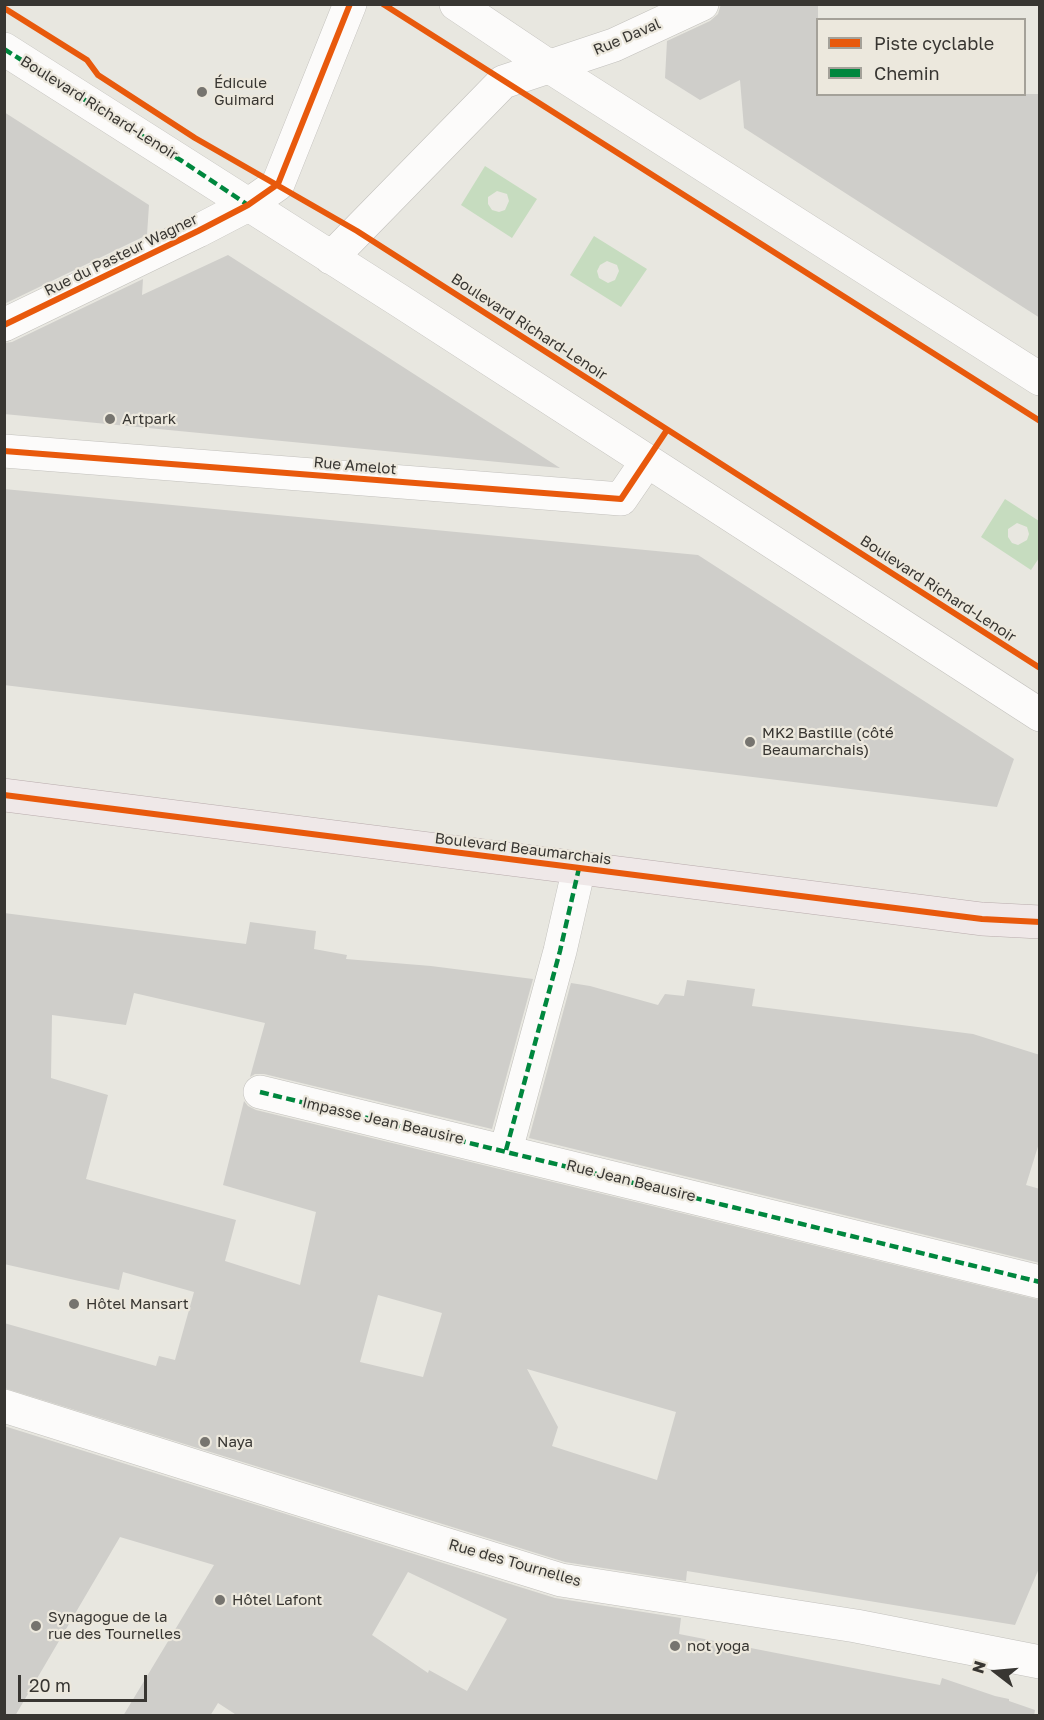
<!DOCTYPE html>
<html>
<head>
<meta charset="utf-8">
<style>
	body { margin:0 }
	#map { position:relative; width:1044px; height:1720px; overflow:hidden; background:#e8e7e0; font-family:"Golos Text",sans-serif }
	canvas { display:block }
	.frame { position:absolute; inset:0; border:6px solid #383632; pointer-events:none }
	.legend { position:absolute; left:816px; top:18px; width:210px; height:78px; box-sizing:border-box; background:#ece8dd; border:2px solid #a4a199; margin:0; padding:8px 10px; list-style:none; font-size:18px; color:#383632 }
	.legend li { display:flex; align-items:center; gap:12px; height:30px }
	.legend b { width:30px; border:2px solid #a4a199 }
	.north { position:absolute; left:966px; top:1642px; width:60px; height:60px; -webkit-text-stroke:4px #ece8dd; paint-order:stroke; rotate:286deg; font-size:16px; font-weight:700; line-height:24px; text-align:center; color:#383632 }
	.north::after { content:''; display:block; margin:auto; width:21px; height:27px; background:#383632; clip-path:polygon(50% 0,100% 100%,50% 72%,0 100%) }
	.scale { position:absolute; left:18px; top:1675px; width:129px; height:27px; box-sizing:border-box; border:3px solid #383632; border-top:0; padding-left:8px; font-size:18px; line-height:21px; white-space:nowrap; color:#383632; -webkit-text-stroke:4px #ece8dd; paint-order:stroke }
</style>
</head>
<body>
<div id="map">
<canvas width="1044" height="1720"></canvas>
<div class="frame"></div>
<ul class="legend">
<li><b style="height:8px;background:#e8590c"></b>Piste cyclable</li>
<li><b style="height:8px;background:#00873e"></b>Chemin</li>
</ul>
<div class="north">N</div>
<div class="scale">20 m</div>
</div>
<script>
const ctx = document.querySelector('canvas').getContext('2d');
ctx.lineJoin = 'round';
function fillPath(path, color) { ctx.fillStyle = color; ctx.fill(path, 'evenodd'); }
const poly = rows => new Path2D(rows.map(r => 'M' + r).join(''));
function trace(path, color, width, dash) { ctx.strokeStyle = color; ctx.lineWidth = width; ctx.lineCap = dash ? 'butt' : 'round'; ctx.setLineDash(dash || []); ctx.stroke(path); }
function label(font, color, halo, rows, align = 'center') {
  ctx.font = font + ' "Golos Text",sans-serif'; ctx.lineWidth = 4.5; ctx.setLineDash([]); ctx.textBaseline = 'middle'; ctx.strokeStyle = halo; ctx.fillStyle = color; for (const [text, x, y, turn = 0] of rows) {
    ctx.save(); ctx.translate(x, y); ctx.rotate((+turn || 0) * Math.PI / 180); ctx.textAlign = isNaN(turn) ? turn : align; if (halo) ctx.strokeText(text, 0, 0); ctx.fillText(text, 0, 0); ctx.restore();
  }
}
const green = poly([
	[485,166,537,199,512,238,461,205],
	[497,191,507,194,509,201,505,210,499,212,492,210,488,204,488,197],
	[594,236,647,269,621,307,570,275],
	[607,261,617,265,619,271,615,280,608,283,599,278,597,271,600,265],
	[1005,499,1039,521,1039,558,1031,570,981,537],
	[1017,523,1027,527,1029,534,1027,540,1018,545,1012,543,1008,537,1008,529]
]);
const building = poly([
	[721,4,818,4,818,94,1040,94,1040,318,744,128,740,80,700,100,665,78,667,41,710,21,718,14],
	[4,112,149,205,147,235,4,304],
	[228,255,372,347,560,468,4,414,4,343,12,342,143,279,142,295],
	[4,489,698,555,1014,759,997,807,4,685],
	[4,913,246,944,250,922,316,931,314,949,347,955,346,959,431,966,533,979,492,1129,264,1074,255,1074,250,1077,265,1023,134,993,126,1025,52,1015,51,1078,108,1095,86,1179,236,1220,225,1261,300,1285,316,1212,223,1185,244,1101,248,1106,256,1110,1040,1300,1040,1566,1015,1625,687,1571,686,1581,565,1562,4,1388,4,1323,156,1366,159,1356,175,1360,194,1292,123,1272,119,1290,4,1264],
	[378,1295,442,1313,423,1377,360,1362],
	[527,1369,676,1412,657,1480,552,1446,558,1427],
	[687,980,755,989,752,1006,973,1034,1040,1055,1040,1140,1026,1185,1040,1189,1040,1263,529,1138,571,983,590,986,658,1005,665,994,684,996],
	[4,1426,555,1598,681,1618,679,1634,940,1685,942,1678,995,1696,1009,1699,1009,1701,1035,1710,1034,1716,238,1716,218,1703,210,1716,123,1716,214,1565,120,1537,15,1716,4,1716],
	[408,1572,507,1619,467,1691,429,1670,428,1673,372,1635]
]);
const minor = poly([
	[456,4,550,67,1040,379],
	[4,49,400,301,1040,715],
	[331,258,503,82,614,45,702,4],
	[4,325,198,231,248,205,278,184,350,4],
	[4,451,621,499,647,461],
	[260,1092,1040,1282],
	[506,1150,560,951,579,868],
	[4,1406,296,1498,561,1580,856,1626,1040,1662]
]);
const major = poly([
	[4,795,982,919,1040,922]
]);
const quiet = poly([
	[4,49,182,161,248,205],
	[260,1092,1040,1282],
	[506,1150,560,951,579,868]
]);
const cycleway = poly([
	[383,4,1040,421],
	[4,8,87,60,98,75,195,138,357,231,1040,668],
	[4,325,198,231,248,205,278,184,350,4],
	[4,451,621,499,667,430],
	[4,795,982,919,1040,922]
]);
const markers = [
	[202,92,6,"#76746f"],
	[110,419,6,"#76746f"],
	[750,742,6,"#76746f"],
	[74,1304,6,"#76746f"],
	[205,1442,6,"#76746f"],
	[220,1600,6,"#76746f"],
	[36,1626,6,"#76746f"],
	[675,1646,6,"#76746f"]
];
const streetNames = [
	["Rue Daval",627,37,-23],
	["Boulevard Richard-Lenoir",99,108,32],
	["Rue du Pasteur Wagner",121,255,-26],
	["Boulevard Richard-Lenoir",529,327,33],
	["Rue Amelot",355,466,5],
	["Boulevard Richard-Lenoir",938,589,33],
	["Boulevard Beaumarchais",523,849,7],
	["Impasse Jean Beausire",383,1121,13],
	["Rue Jean Beausire",631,1181,14],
	["Rue des Tournelles",515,1563,16]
];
const poiNames = [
	["Édicule",214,83],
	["Guimard",214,100],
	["Artpark",122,419],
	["MK2 Bastille (côté",762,733],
	["Beaumarchais)",762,750],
	["Hôtel Mansart",86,1304],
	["Naya",217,1442],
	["Hôtel Lafont",232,1600],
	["Synagogue de la",48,1617],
	["rue des Tournelles",48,1634],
	["not yoga",687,1646]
];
fillPath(green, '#c6dcbf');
fillPath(building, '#cfceca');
trace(minor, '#c2c0bc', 34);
trace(major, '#b8abac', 34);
trace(minor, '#fcfbfa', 33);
trace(major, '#efe8e8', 33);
trace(quiet, '#00873e', 4.5, [9, 4.5]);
trace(cycleway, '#e8590c', 6);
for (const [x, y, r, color] of markers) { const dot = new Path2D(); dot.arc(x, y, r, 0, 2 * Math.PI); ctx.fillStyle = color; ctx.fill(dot); trace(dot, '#ece8dd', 2); }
label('15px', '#383632', '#ece8dd', streetNames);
label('15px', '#383632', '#ece8dd', poiNames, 'left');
</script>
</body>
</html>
